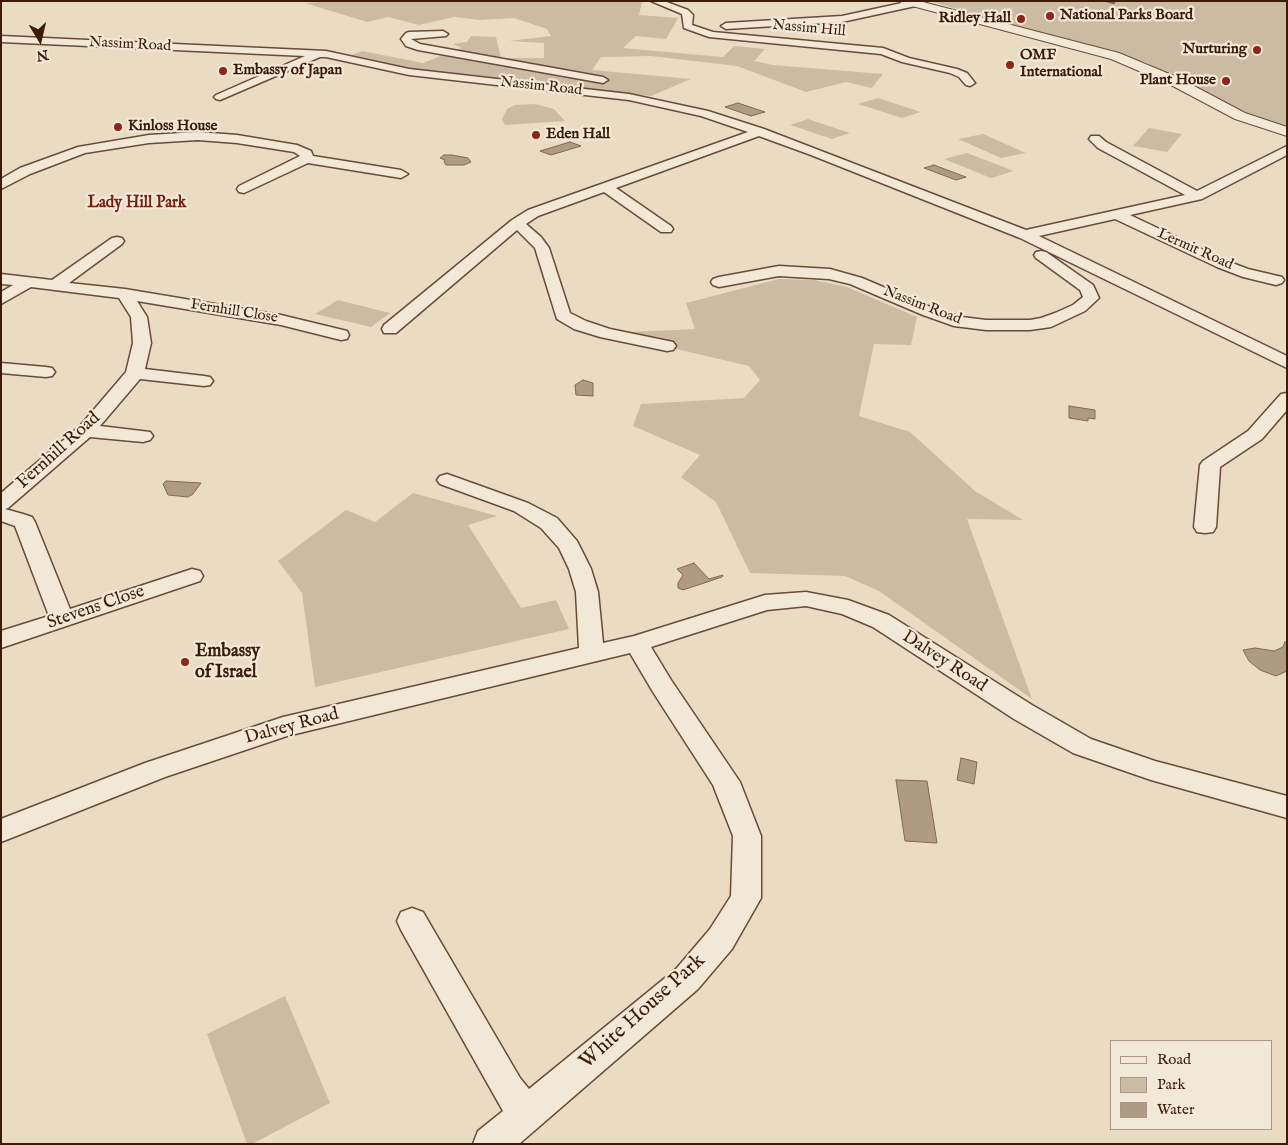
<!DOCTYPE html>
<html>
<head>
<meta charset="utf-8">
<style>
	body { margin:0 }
	#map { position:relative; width:1288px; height:1145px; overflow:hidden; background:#eadcc3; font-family:"IM FELL English",serif }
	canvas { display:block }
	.frame { position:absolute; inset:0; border:2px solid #3c1c06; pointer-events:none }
	.legend { position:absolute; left:1110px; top:1040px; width:162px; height:90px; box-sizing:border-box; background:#f1e8d8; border:1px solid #a99684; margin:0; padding:6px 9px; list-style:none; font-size:15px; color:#3c1c06 }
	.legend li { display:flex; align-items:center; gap:10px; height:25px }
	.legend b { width:25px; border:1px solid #a99684 }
	.north { position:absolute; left:15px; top:15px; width:50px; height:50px; -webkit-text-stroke:4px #f1e8d8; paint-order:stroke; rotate:171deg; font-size:14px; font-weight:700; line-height:20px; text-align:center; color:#3c1c06 }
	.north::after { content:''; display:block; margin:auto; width:18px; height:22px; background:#3c1c06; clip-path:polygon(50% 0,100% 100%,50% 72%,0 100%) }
</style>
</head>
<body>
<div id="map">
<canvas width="1288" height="1145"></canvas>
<div class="frame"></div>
<ul class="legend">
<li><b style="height:6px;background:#f1e8d8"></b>Road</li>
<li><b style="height:14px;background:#ccbba3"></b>Park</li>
<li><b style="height:14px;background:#af9b83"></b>Water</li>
</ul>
<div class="north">N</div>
</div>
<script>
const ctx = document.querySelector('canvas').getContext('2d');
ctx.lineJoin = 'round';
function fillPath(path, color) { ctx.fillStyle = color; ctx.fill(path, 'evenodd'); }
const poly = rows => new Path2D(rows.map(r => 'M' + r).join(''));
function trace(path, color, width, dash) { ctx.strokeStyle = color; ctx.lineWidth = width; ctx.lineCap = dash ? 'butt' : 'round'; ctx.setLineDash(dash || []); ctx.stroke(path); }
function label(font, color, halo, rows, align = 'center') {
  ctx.font = font + ' "IM FELL English",serif'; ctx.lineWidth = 4.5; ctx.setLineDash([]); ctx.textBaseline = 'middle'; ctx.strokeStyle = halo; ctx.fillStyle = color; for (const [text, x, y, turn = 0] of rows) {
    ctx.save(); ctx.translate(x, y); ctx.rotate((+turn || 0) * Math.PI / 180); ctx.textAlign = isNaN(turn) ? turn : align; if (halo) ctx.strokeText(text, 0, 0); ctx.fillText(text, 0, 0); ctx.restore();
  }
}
const green = poly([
	[334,1,640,1,642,2,639,15,678,18,666,39,636,36,623,48,723,57,734,46,765,49,754,61,773,65,883,74,872,88,846,82,806,92,737,66,651,56,601,57,592,70,691,79,651,96,414,69,352,55,362,51,423,63,462,48,453,44,467,42,471,36,496,37,501,58,544,58,544,43,509,41,551,36,547,29,514,18,480,20,454,17,419,25,388,17,367,22,305,3],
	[929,1,1287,1,1287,129,1238,110,1147,63],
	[878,98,921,112,902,118,858,104],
	[535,104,554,109,565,121,505,125,502,119,507,109,515,105],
	[808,119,850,133,832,139,790,125],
	[1149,128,1182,134,1167,152,1133,146],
	[983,134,1026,153,1001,158,958,139],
	[967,153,1014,171,991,178,944,159],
	[779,279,814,280,847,287,917,317,911,345,874,344,859,416,910,432,975,491,1023,520,967,519,1032,699,879,591,845,576,750,573,716,502,681,477,700,455,633,426,641,404,744,398,760,380,749,366,608,333,695,329,686,303],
	[338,300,390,313,371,327,315,314],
	[413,493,497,516,468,525,521,608,556,600,569,629,315,687,302,593,278,561,346,510,375,522],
	[285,996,330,1103,252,1144,247,1144,207,1034]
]);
const water = poly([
	[738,103,765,112,751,116,725,107,738,103],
	[570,142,581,146,551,155,540,151,570,142],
	[444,155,452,155,468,158,471,162,464,165,446,165,444,162,445,160,440,158,444,155],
	[934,165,966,177,956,180,924,168,934,165],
	[583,380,593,383,593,396,576,395,575,385,583,380],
	[1069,406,1095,410,1095,419,1088,418,1088,421,1069,418,1069,406],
	[166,481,201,483,193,494,188,497,168,495,163,484,166,481],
	[694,563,709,579,723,575,722,577,683,590,678,588,678,583,683,575,677,569,694,563],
	[1285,642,1287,642,1287,671,1276,676,1260,670,1249,661,1243,650,1255,648,1274,651,1283,647,1285,642],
	[961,758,977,762,974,784,957,780,961,758],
	[896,780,927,781,937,843,905,841,896,780]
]);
const stream = poly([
	[1107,1,1114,3]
]);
const minor = poly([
	[651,1,664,1,688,10,693,15,692,25,713,32,883,48,909,58,957,69,967,73,975,83,970,86,966,85,959,77,950,73,902,62,881,54,709,37,684,28,682,14,651,1],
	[911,1,925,2,920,5,842,22,726,29,721,26,726,23,842,16,911,1],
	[443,31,448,34,446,36,411,39,420,44,603,77,608,80,603,83,418,50,406,46,401,39,406,33,409,32,443,31],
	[1,36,326,51,409,69,629,94,708,111,764,129,1026,230,1185,195,1098,148,1089,139,1091,136,1099,136,1106,142,1197,191,1287,146,1287,155,1202,199,1130,215,1227,261,1248,269,1282,277,1284,280,1282,283,1276,285,1243,277,1217,267,1115,219,1039,236,1287,356,1287,368,1020,238,811,155,759,136,616,188,671,226,673,229,671,232,661,232,604,192,538,216,526,224,541,237,549,248,570,313,586,321,610,329,673,342,676,346,673,350,667,351,600,337,574,329,557,319,535,248,517,230,396,333,384,333,382,329,384,325,512,220,528,210,748,132,701,116,629,100,409,75,326,57,320,57,220,100,216,99,214,97,216,95,305,56,1,42,1,36],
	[198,132,237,135,297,145,311,151,313,156,401,170,408,174,401,178,308,163,244,193,239,192,237,189,239,186,300,156,294,152,237,143,198,140,149,143,85,153,30,174,1,189,1,179,20,168,78,147,149,135,198,132],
	[117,237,122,238,124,241,122,244,69,283,125,289,281,315,347,331,349,335,347,339,341,340,281,325,137,301,147,317,151,343,145,369,204,376,210,377,213,381,210,385,204,386,140,379,100,426,150,432,153,436,150,440,143,442,90,437,8,508,5,509,23,514,32,517,35,522,70,609,192,569,200,571,203,576,200,581,1,648,1,631,49,616,15,526,1,521,1,493,79,427,126,372,133,343,131,317,119,298,31,287,1,304,1,292,13,285,1,284,1,274,52,280,112,238,117,237],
	[1041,251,1046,252,1093,285,1099,298,1085,311,1051,327,1030,330,986,330,954,326,923,315,850,284,829,279,779,276,719,287,713,285,711,282,713,279,719,277,779,266,830,269,862,278,935,309,962,317,986,320,1030,320,1041,318,1055,313,1073,305,1083,297,1080,290,1036,258,1034,255,1036,252,1041,251],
	[1,363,46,367,52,368,55,372,52,376,46,377,1,373,1,363],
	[1287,393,1287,410,1262,439,1220,467,1216,527,1213,532,1205,533,1197,532,1194,527,1200,465,1203,461,1248,431,1281,394,1287,393],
	[447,474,528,503,557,518,577,541,591,569,598,592,603,643,634,636,765,595,806,592,848,600,889,615,1032,705,1091,739,1155,761,1287,796,1287,818,1151,780,1073,753,1014,719,873,627,842,614,806,606,767,610,651,647,671,680,740,782,761,836,761,898,732,949,698,989,519,1144,473,1144,478,1131,503,1111,401,930,397,921,401,912,412,908,423,912,520,1078,529,1089,676,969,710,929,731,896,733,836,713,785,653,692,630,653,287,736,165,777,1,842,1,819,145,763,283,717,579,648,576,592,569,569,559,548,541,528,514,511,440,484,437,480,440,476,447,474]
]);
const tertiary = poly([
	[900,1,919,1,1119,53,1179,78,1245,113,1287,127,1287,136,1235,119,1169,84,1111,59,901,3,900,1]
]);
const markers = [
	[1050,16,5,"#8f2418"],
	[1021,19,5,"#8f2418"],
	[1257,50,5,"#8f2418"],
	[1010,65,5,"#8f2418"],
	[223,71,5,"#8f2418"],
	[1226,81,5,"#8f2418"],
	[118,127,5,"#8f2418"],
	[536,135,5,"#8f2418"],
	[185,662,5,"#8f2418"]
];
const farPoinames = [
	["National Parks Board",1060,16],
	["Ridley Hall",1011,19,"right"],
	["Nurturing",1247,50,"right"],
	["OMF",1020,56],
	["International",1020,73],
	["Embassy of Japan",233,71],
	["Plant House",1216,81,"right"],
	["Kinloss House",128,127],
	["Eden Hall",546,135]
];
const farStreetnames = [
	["Nassim Hill",809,29,5],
	["Nassim Road",130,45,3],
	["Nassim Road",541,87,6],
	["Lermit Road",1195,250,24],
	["Nassim Road",922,306,21],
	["Fernhill Close",234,312,9]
];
const farNeighbourhoodnames = [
	["Lady Hill Park",137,204]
];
const streetNames = [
	["Fernhill Road",59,451,-42],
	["Stevens Close",96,608,-19],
	["Dalvey Road",944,662,33],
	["Dalvey Road",292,727,-15]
];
const poiNames = [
	["Embassy",195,652],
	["of Israel",195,673]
];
const nearStreetnames = [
	["White House Park",643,1012,-42]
];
fillPath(green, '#ccbba3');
fillPath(water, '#af9b83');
trace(water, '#816851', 1);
trace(stream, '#816851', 2.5);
trace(minor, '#684c35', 3);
trace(tertiary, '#684c35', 2);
fillPath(minor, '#f1e8d8');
fillPath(tertiary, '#f1e8d8');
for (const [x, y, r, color] of markers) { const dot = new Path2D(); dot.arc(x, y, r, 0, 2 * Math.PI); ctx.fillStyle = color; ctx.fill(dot); trace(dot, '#f1e8d8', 2); }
label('bold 15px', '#3c1c06', '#f1e8d8', farPoinames, 'left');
label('15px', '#3c1c06', '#f1e8d8', farStreetnames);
label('bold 16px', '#7a1f14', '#f1e8d8', farNeighbourhoodnames);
label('18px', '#3c1c06', '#f1e8d8', streetNames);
label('bold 18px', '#3c1c06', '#f1e8d8', poiNames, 'left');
label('21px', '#3c1c06', '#f1e8d8', nearStreetnames);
</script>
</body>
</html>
